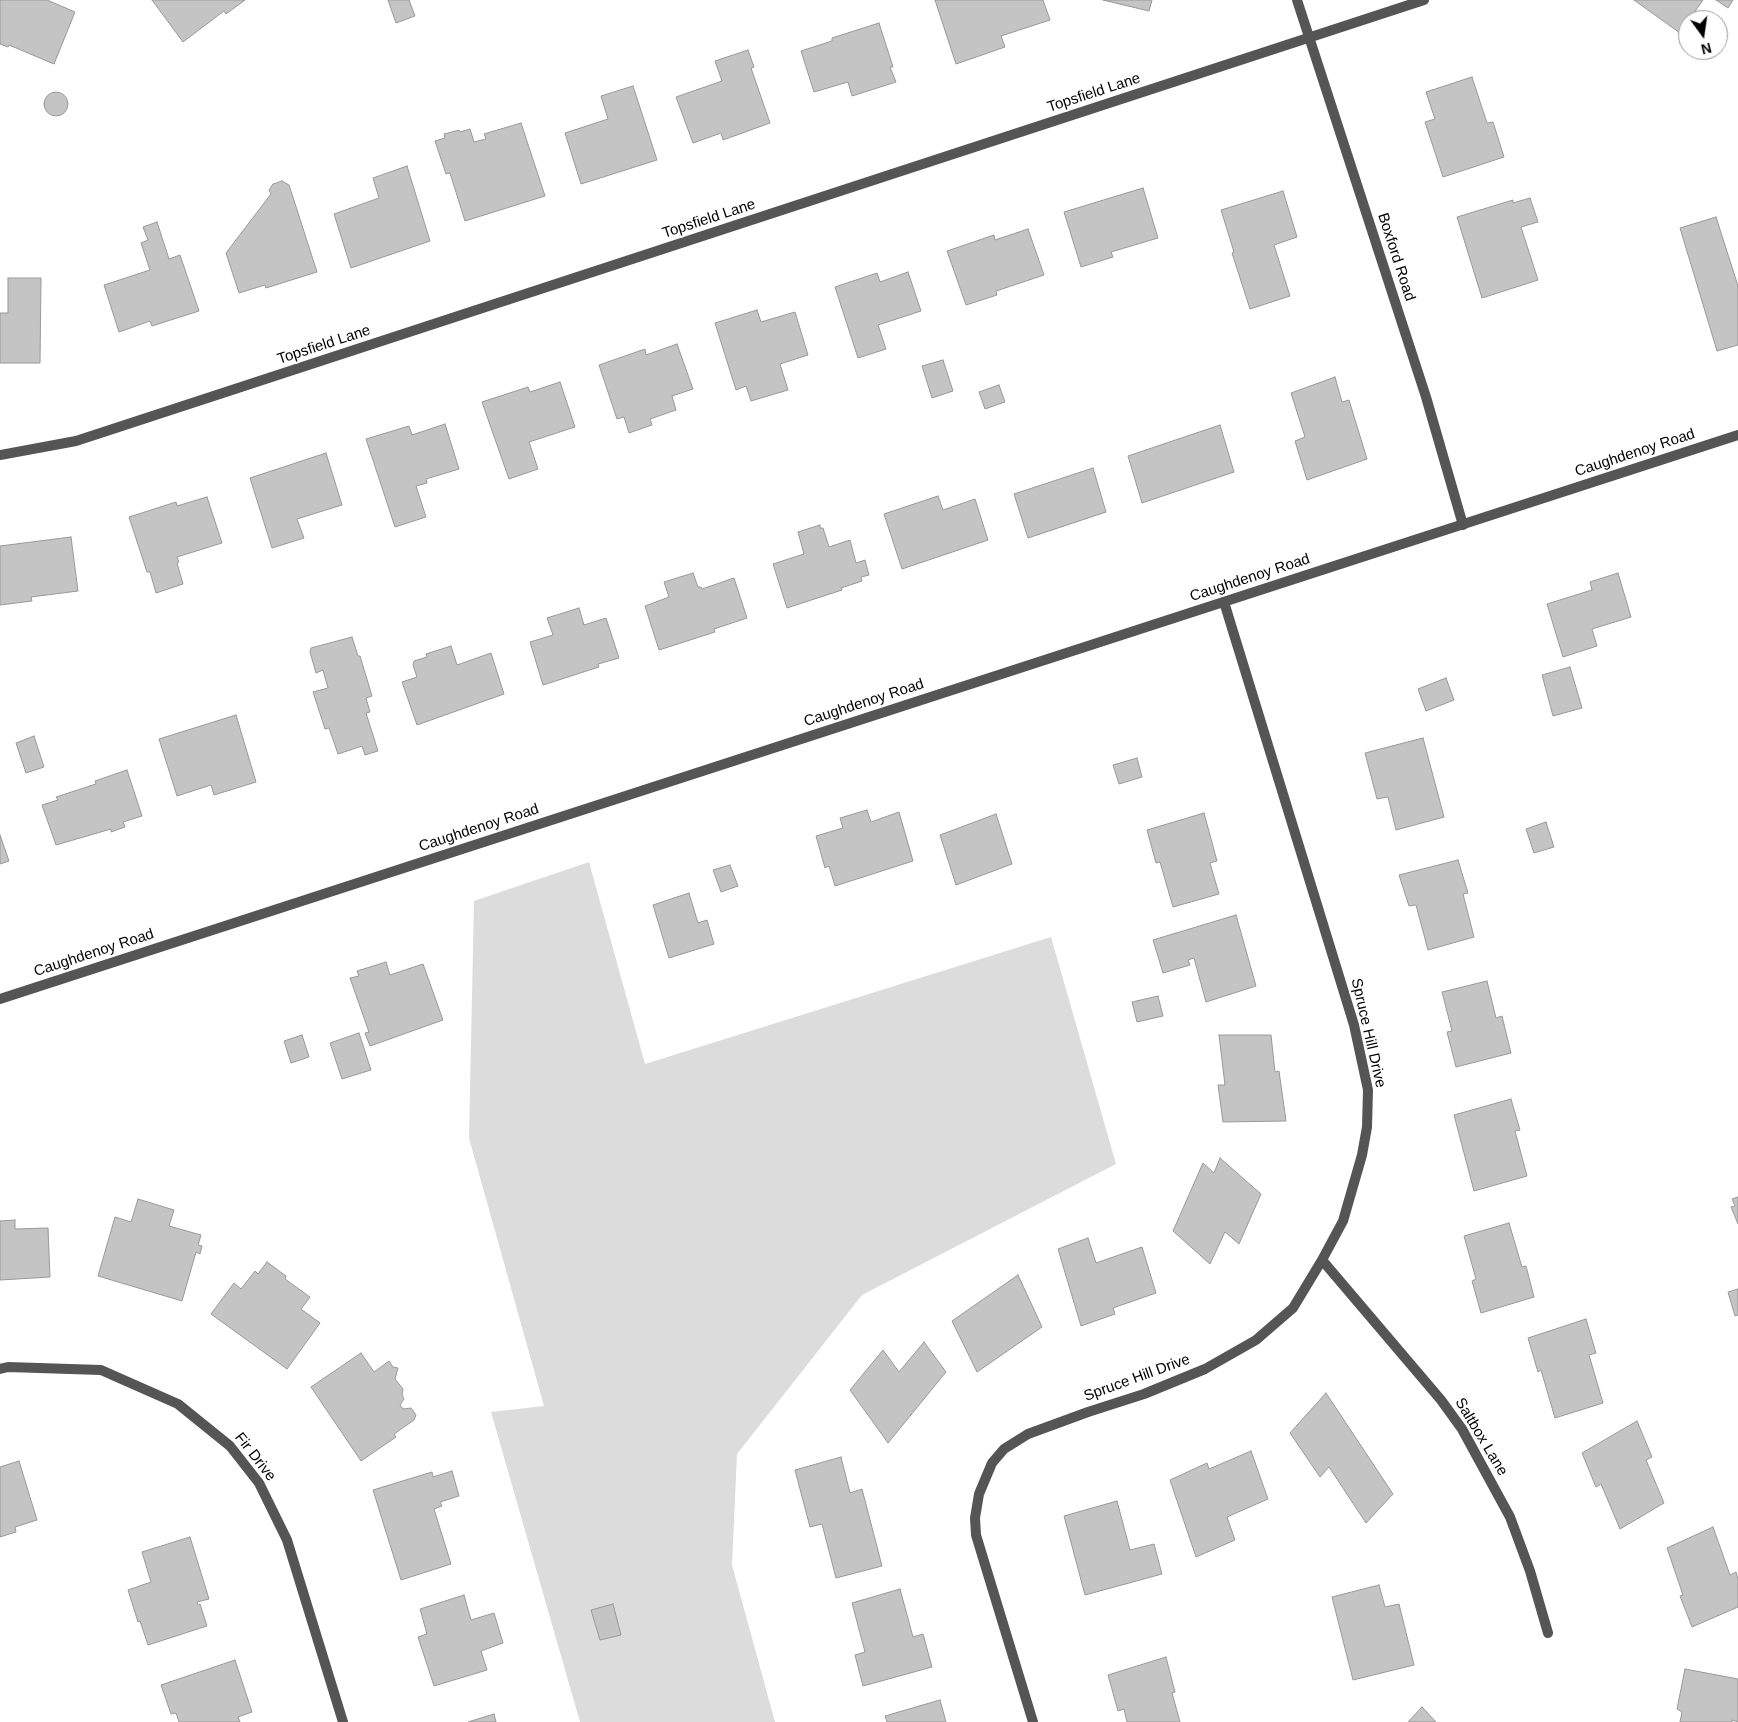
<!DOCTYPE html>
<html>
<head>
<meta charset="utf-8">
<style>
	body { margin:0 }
	#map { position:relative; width:1738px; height:1722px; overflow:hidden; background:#fff; font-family:Helvetica,sans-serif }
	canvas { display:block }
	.north { position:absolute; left:1678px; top:10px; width:50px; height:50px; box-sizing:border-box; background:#fff; border:1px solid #999; border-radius:50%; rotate:166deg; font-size:14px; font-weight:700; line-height:20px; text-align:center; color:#000 }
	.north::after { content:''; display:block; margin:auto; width:18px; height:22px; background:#000; clip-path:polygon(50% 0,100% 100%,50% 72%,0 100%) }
</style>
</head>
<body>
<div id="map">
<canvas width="1738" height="1722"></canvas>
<div class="north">N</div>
</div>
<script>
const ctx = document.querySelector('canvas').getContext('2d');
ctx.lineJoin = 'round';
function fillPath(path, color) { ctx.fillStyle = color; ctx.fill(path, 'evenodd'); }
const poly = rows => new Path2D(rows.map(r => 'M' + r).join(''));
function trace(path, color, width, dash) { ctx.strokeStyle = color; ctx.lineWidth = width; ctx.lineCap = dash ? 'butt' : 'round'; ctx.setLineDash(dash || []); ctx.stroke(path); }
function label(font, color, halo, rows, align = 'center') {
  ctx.font = font + ' Helvetica,sans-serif'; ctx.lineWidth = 4; ctx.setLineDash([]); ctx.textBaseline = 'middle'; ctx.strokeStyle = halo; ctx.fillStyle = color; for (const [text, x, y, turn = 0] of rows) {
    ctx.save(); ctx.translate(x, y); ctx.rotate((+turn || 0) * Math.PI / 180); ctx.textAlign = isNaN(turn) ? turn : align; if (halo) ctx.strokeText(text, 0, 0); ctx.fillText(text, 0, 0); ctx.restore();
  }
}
const green = poly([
	[589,862,645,1064,1051,937,1116,1164,862,1295,737,1454,732,1565,775,1722,580,1722,491,1412,544,1406,469,1138,474,901]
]);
const building = poly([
	[0,0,47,0,75,12,54,64,9,45,8,47,0,44,0,0],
	[152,0,245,0,226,14,224,11,183,42,152,0],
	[388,0,409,0,415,16,396,23,388,0],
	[935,0,1043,0,1050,20,1001,36,1005,47,956,64,935,0],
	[1103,0,1152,0,1149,11,1103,0],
	[1634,0,1703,0,1680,33,1634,0],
	[1716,0,1733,0,1728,8,1716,0],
	[879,23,893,67,890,67,896,82,852,96,848,82,814,92,801,51,832,41,832,38,879,23],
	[748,50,754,67,751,68,770,123,723,140,721,133,693,143,676,97,722,81,715,61,748,50],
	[1472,77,1487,123,1493,122,1504,157,1443,177,1425,122,1435,119,1426,92,1472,77],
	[633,86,657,160,581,184,565,133,608,119,601,96,633,86],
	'44 104a12 12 0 1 1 24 0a12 12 0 1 1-24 0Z',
	[521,123,545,196,465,221,450,173,446,174,435,141,445,138,444,134,459,130,460,132,470,129,474,142,486,139,484,134,521,123],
	[407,166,430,241,351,268,334,214,379,198,373,178,407,166],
	[282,181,289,185,317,272,266,288,265,285,239,293,226,253,271,194,269,190,273,184,282,181],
	[1143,188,1158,238,1111,252,1113,257,1081,267,1064,212,1143,188],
	[1283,191,1297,237,1274,245,1290,296,1250,309,1232,253,1234,252,1221,210,1283,191],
	[1530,198,1538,222,1521,227,1538,280,1482,298,1457,217,1513,200,1513,203,1530,198],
	[1716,217,1738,286,1738,345,1717,351,1680,228,1716,217],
	[157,222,169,259,180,255,199,311,152,326,150,321,119,332,104,285,150,270,141,243,148,240,143,227,157,222],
	[1028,229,1044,275,996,291,997,295,966,305,947,251,994,235,995,240,1028,229],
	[908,272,921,311,878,325,886,349,858,358,835,287,877,273,880,282,908,272],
	[8,278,41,278,40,363,0,363,0,313,8,313,8,278],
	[757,310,761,322,795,312,808,355,780,364,788,390,751,401,746,386,736,390,715,323,757,310],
	[677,344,693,389,672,396,676,410,650,419,652,425,629,433,624,417,617,419,599,365,645,349,646,355,677,344],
	[943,360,953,391,932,398,922,366,943,360],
	[1335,377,1342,402,1349,400,1367,459,1307,480,1295,441,1305,437,1291,393,1335,377],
	[560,382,575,427,529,442,538,469,509,479,482,402,528,387,530,392,560,382],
	[999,385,1005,402,985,409,979,392,999,385],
	[445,424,459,469,426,479,427,483,416,486,426,517,395,527,366,439,409,426,412,435,445,424],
	[1220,425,1234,472,1142,503,1128,456,1220,425],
	[326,453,342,505,297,519,304,538,272,548,250,478,326,453],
	[1093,468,1106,512,1028,538,1014,494,1093,468],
	[938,496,943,510,975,499,988,540,902,569,884,514,938,496],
	[207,497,222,543,177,557,179,562,177,563,183,584,156,593,150,572,147,572,129,517,176,502,177,506,207,497],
	[820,525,820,528,823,528,829,547,850,540,856,563,865,560,869,575,861,577,862,581,841,588,842,590,787,608,773,564,804,554,798,532,820,525],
	[71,537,78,591,31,597,32,601,0,605,0,546,71,537],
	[693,573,698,587,701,587,702,589,734,578,747,618,714,629,715,632,659,650,645,606,669,597,664,582,693,573],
	[1618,573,1631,617,1592,629,1597,646,1563,657,1547,604,1592,590,1590,582,1618,573],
	[579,608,584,625,606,618,619,658,598,664,599,667,543,685,530,642,553,635,547,618,579,608],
	[352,637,358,656,360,656,372,696,366,698,370,712,366,713,378,751,365,755,362,746,338,754,329,728,325,729,313,692,328,688,323,670,316,673,310,652,311,648,352,637],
	[451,646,457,665,491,653,504,694,417,725,402,682,417,677,413,665,414,661,427,657,426,654,451,646],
	[1570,667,1582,708,1553,716,1542,675,1570,667],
	[1446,678,1454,700,1426,711,1418,689,1446,678],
	[236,715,256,782,214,795,211,785,177,796,159,739,236,715],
	[34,736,44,767,26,773,16,743,34,736],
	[1423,738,1444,817,1396,830,1388,797,1377,799,1365,753,1423,738],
	[1137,758,1142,777,1119,784,1113,765,1137,758],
	[127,770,142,816,123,822,125,827,111,832,111,829,56,845,42,805,58,800,56,797,96,784,95,781,127,770],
	[867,810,871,822,899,812,913,861,835,886,829,866,825,868,816,836,843,828,840,818,867,810],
	[1204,813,1217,861,1210,863,1219,894,1173,907,1160,862,1156,863,1147,830,1204,813],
	[996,814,1012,864,956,885,940,835,996,814],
	[1546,822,1554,847,1534,853,1526,829,1546,822],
	[0,835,9,861,0,864,0,835],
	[1458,860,1468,893,1463,894,1474,937,1428,950,1416,905,1409,906,1399,875,1458,860],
	[730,865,738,886,721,892,713,870,730,865],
	[689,893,698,923,707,920,714,944,669,958,653,905,689,893],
	[1236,915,1256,986,1206,1002,1194,958,1188,960,1190,965,1163,973,1153,940,1236,915],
	[386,962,390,975,423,964,443,1020,370,1046,365,1033,369,1032,350,978,359,976,357,971,386,962],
	[1487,981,1496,1018,1502,1016,1511,1053,1456,1067,1447,1032,1452,1031,1442,992,1487,981],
	[1158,996,1163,1016,1137,1022,1132,1002,1158,996],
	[359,1033,371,1070,342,1079,330,1043,359,1033],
	[302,1035,309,1057,291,1063,284,1041,302,1035],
	[1219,1035,1271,1035,1275,1072,1279,1071,1286,1121,1223,1122,1218,1085,1225,1085,1219,1035],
	[1511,1099,1520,1130,1515,1131,1527,1176,1474,1191,1454,1115,1511,1099],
	[1220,1158,1261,1194,1239,1244,1225,1232,1210,1264,1173,1231,1203,1163,1214,1173,1220,1158],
	[1738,1197,1738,1224,1731,1207,1735,1206,1732,1199,1738,1197],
	[138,1199,174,1210,169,1226,201,1235,198,1245,202,1246,200,1254,196,1252,182,1301,98,1276,115,1217,131,1222,138,1199],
	[15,1220,15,1229,48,1228,50,1277,0,1280,0,1221,15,1220],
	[1509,1223,1522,1267,1526,1266,1534,1297,1481,1313,1472,1281,1476,1279,1464,1236,1509,1223],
	[1088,1238,1096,1263,1142,1247,1156,1293,1113,1308,1115,1314,1081,1326,1058,1249,1088,1238],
	[267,1262,286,1276,285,1279,310,1297,301,1309,320,1323,287,1369,211,1314,234,1283,241,1289,255,1271,258,1274,267,1262],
	[1018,1275,1042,1327,977,1372,952,1321,1018,1275],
	[1738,1289,1738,1315,1735,1316,1728,1292,1738,1289],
	[1586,1319,1596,1353,1589,1355,1603,1403,1555,1418,1541,1370,1538,1372,1528,1338,1586,1319],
	[924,1342,946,1372,888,1443,850,1390,883,1350,899,1372,924,1342],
	[361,1353,374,1372,389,1361,393,1367,398,1368,395,1379,403,1389,402,1395,404,1399,400,1405,403,1409,411,1408,416,1415,414,1420,394,1434,396,1437,361,1461,311,1387,361,1353],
	[1326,1393,1393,1494,1366,1523,1329,1467,1320,1477,1290,1433,1326,1393],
	[1637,1421,1652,1457,1646,1460,1664,1503,1620,1529,1601,1484,1596,1487,1582,1453,1637,1421],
	[1251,1451,1268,1499,1227,1517,1235,1540,1196,1557,1170,1480,1207,1463,1209,1469,1251,1451],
	[841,1457,850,1493,862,1489,882,1566,836,1578,822,1524,810,1527,795,1470,841,1457],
	[19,1461,37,1520,15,1527,16,1532,0,1537,0,1467,19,1461],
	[452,1471,459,1496,440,1502,442,1506,434,1509,451,1564,401,1580,373,1490,432,1472,433,1477,452,1471],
	[1117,1501,1130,1550,1154,1544,1162,1574,1085,1595,1064,1516,1117,1501],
	[1713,1527,1730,1575,1736,1572,1738,1579,1738,1607,1692,1627,1680,1596,1683,1595,1667,1548,1713,1527],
	[190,1537,209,1599,197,1602,198,1605,200,1604,207,1626,148,1645,140,1621,138,1622,128,1590,151,1582,142,1552,190,1537],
	[1379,1585,1385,1607,1399,1604,1414,1665,1353,1680,1332,1597,1379,1585],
	[900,1589,913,1637,923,1634,932,1667,863,1686,855,1655,865,1652,852,1603,900,1589],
	[464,1595,471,1620,494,1613,503,1643,481,1651,487,1670,434,1686,418,1637,427,1634,420,1609,464,1595],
	[613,1604,621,1635,600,1640,591,1610,613,1604],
	[1166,1657,1175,1692,1172,1693,1180,1722,1127,1722,1124,1709,1118,1711,1108,1675,1166,1657],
	[235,1660,252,1712,238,1717,240,1722,179,1722,176,1713,171,1714,161,1685,235,1660],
	[1685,1669,1738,1679,1738,1722,1732,1720,1732,1722,1680,1722,1682,1712,1677,1709,1685,1669],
	[940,1700,946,1722,887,1722,885,1716,940,1700],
	[1422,1707,1436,1722,1408,1722,1422,1707],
	[494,1714,496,1722,468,1722,494,1714]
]);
const minor = poly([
	[1297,0,1426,397,1463,525],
	[0,455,76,441,1424,0],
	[1322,1260,1441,1400,1462,1429,1510,1517,1530,1571,1548,1633],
	[0,1369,8,1367,101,1370,178,1404,230,1446,259,1483,287,1540,343,1722],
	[1033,1722,976,1535,975,1518,979,1494,992,1463,1004,1449,1028,1434,1088,1412,1144,1394,1205,1369,1256,1340,1293,1308,1322,1260,1343,1221,1362,1155,1367,1127,1368,1090,1354,1025,1224,602]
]);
const tertiary = poly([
	[0,999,1738,435]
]);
const streetNames = [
	["Topsfield Lane",1094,93,-18],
	["Topsfield Lane",709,219,-18],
	["Boxford Road",1396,257,72],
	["Topsfield Lane",324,345,-18],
	["Caughdenoy Road",1635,453,-18],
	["Caughdenoy Road",1250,578,-18],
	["Caughdenoy Road",864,703,-18],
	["Caughdenoy Road",479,828,-18],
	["Caughdenoy Road",94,953,-18],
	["Spruce Hill Drive",1368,1033,77],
	["Spruce Hill Drive",1137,1378,-20],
	["Saltbox Lane",1481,1437,59],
	["Fir Drive",255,1457,52]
];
fillPath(green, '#dcdcdc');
fillPath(building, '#c4c4c4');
trace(building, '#999', 1);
trace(minor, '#555', 10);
trace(tertiary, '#555', 10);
label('15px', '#000', '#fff', streetNames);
</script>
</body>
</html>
